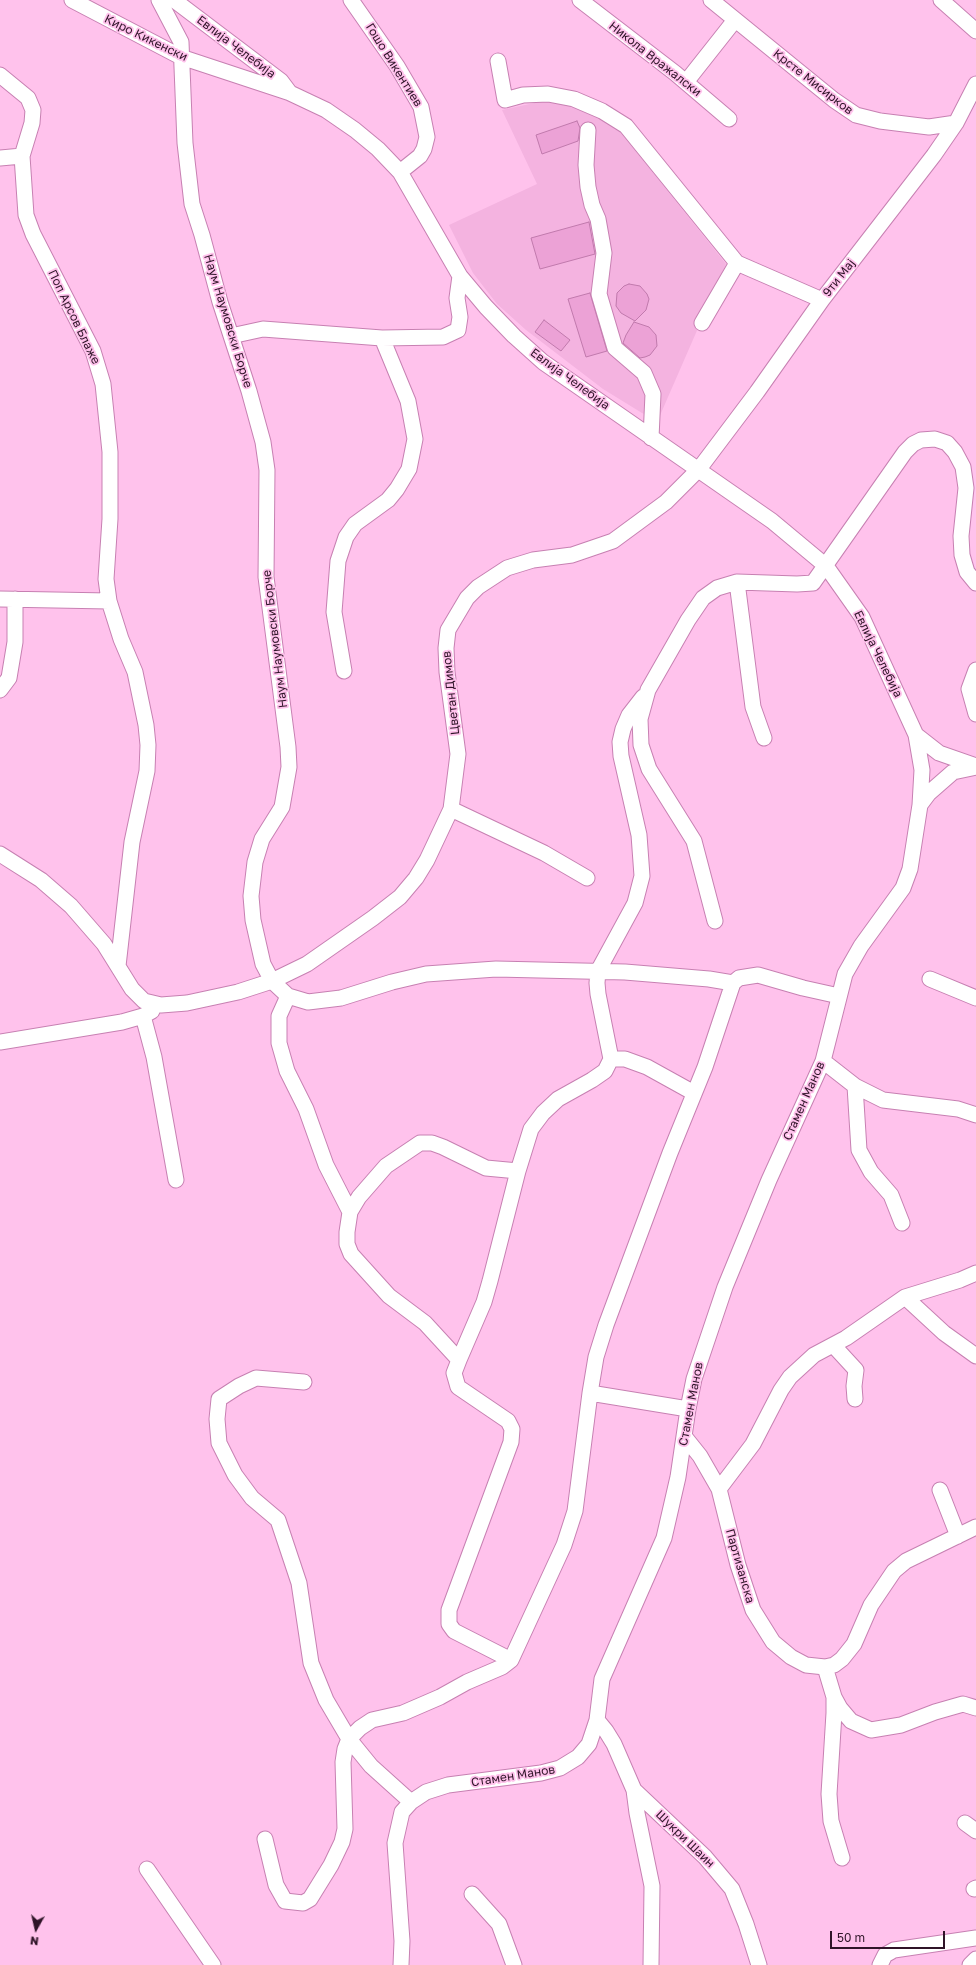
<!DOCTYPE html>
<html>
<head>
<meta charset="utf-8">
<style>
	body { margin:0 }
	#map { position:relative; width:976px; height:1965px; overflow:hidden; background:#ffc2ec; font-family:"Golos Text",sans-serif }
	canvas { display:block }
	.north { position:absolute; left:16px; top:1909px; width:40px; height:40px; -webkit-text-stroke:3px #ffc2ec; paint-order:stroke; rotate:188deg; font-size:11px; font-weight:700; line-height:16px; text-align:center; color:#2f1428 }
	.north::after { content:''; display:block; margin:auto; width:14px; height:18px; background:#2f1428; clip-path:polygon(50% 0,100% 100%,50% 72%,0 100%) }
	.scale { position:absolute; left:830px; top:1931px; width:115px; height:18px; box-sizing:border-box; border:2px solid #2f1428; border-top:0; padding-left:5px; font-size:12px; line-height:14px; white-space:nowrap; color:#2f1428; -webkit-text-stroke:3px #ffc2ec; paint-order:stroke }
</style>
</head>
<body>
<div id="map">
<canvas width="976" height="1965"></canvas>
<div class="north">N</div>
<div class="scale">50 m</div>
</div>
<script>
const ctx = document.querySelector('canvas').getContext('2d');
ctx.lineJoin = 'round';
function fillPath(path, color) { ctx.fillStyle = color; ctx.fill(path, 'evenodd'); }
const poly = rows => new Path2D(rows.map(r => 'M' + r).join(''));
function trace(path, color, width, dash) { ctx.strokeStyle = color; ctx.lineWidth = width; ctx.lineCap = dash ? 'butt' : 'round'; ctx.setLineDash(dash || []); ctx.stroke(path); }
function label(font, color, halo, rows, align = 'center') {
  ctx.font = font + ' "Golos Text",sans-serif'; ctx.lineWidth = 3.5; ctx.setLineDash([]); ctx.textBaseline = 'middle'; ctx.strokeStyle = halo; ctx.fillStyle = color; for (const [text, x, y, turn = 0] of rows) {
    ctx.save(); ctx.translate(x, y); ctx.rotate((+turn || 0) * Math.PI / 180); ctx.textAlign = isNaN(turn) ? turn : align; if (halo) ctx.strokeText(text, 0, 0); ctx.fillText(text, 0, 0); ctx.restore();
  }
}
const built = poly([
	[548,100,569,104,595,115,618,129,726,264,658,420,642,413,603,389,526,330,497,304,473,273,449,225,537,184,502,110]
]);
const building = poly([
	[577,121,580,128,578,141,542,154,536,135,577,121],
	[589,222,595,254,540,269,531,238,589,222],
	[629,284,640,286,647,294,649,299,646,310,635,321,621,313,616,306,617,293,624,286,629,284],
	[590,293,607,351,586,357,568,299,590,293],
	[544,320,570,340,561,351,535,332,544,320],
	[634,322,649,327,656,335,657,346,650,355,645,357,640,358,623,343,626,335,634,322]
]);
const minor = poly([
	[72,0,181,57,290,93,326,110,355,130,378,149,400,172,460,276,486,307,514,336,543,362,772,521,826,566,862,617,916,735,922,770,920,805,910,869,903,888,861,946,845,974,823,1061,769,1180,725,1287,694,1379,688,1409,678,1477,664,1538,602,1679,597,1720,589,1744,578,1757,560,1768,541,1773,448,1785,426,1792,411,1802,402,1812,395,1843,402,1941,401,1965],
	[159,0,181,42,185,143,192,204,202,235,220,302,249,391,263,442,267,470,266,577,288,747,289,767,282,807,262,839,255,862,251,896,253,920,263,964,272,981,288,996,308,1002,341,998,392,982,426,974,496,969,625,972,709,979,733,983],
	[174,0,281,81,290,93],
	[351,0,397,66,421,107,427,137,424,149,420,156,400,172],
	[580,0,675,73,729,119],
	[711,0,834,100,856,115,880,121,929,127,956,123],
	[941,0,976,31],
	[498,61,505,100,523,95,548,94,574,99,602,111,626,126,737,263,822,300],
	[0,75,28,98,33,110,32,123,22,156,26,215,33,234,93,351,103,384,110,452,110,519,106,579,109,601],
	[686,82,735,20],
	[588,130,586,165,588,187,592,205,598,219,604,253,599,294,615,348,644,373,653,394,651,438],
	[0,158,22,156],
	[702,323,737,263],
	[231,336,263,329,382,338,443,337,458,330,460,317,457,298,460,276],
	[737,582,753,707,764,738],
	[0,599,109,601,121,639,135,672,146,725,148,745,147,771,132,842,118,966],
	[976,670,969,689,976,714],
	[344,671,334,612,338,561,346,537,355,524,388,500,397,489,409,469,415,439,408,401,382,338],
	[0,690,9,678,15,642,15,599],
	[643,697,629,715,623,729,620,742,621,756,639,835,642,876,635,903,598,971,597,983,598,994,611,1059,625,1059,647,1067,694,1093],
	[916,735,939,753,976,766],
	[920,805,929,793,953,772,976,767],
	[451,809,544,853,587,878],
	[0,854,41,880,71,906,104,944,132,989,144,1001,161,1005,187,1003,238,992,272,981,307,964,373,918,400,897,416,878,427,860,451,809,458,754,447,672,446,648,448,630,467,598,478,587,507,568,533,560,572,555,613,541,666,502,699,469,757,392,822,300,934,155,956,123,976,84],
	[715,921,694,841,649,769,641,745,640,719,648,690,688,620,703,598,717,588,737,582,797,584,813,583,905,452,913,444,921,440,935,439,947,443,955,452,963,467,966,488,961,536,962,555,967,572,976,583],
	[930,979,976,998],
	[288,996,279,1016,279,1043,287,1071,306,1109,326,1165,350,1212],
	[143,1016,154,1057,176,1180],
	[0,1042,122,1022,143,1016,152,1011],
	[823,1061,855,1086,883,1100,958,1109,976,1115],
	[855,1086,859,1150,871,1172,891,1195,902,1223],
	[905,1297,944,1333,976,1356],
	[833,1345,856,1370,854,1386,855,1399],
	[459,1360,484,1302,490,1281,518,1171],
	[304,1382,256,1378,239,1386,219,1399,217,1419,219,1443,235,1475,252,1498,278,1520,299,1583,311,1663,326,1700,349,1739,371,1766,411,1802],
	[590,1393,688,1409],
	[684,1436,700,1456,719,1489,738,1565,753,1610,773,1642,791,1657,806,1665,825,1667,834,1665,842,1659,854,1644,871,1605,894,1571,906,1561,976,1527],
	[719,1489,753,1444,781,1390,790,1377,814,1355,846,1338,905,1297,960,1280,976,1273],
	[940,1490,958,1536],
	[511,1660,454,1631,449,1624,449,1610,511,1442,512,1429,508,1421,458,1387,454,1373,459,1360,425,1323,389,1296,351,1254,347,1244,347,1232,350,1212,359,1197,386,1166,420,1143,432,1143,443,1147,486,1168,518,1171,531,1129,543,1113,558,1099,592,1080,605,1071,611,1059],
	[825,1667,834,1697,840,1708,851,1721,871,1730,901,1725,935,1712,963,1704,976,1708],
	[834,1697,834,1713,829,1794,831,1821,842,1858],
	[597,1720,606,1731,614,1744,634,1790,705,1857,732,1889,746,1924,759,1965],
	[634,1790,637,1813,652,1886,651,1965],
	[965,1823,976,1831],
	[265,1839,276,1885,285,1901,303,1903,310,1899,331,1865,342,1842,345,1829,343,1762,345,1749,349,1739,360,1728,372,1720,403,1713,440,1697,467,1682,502,1667,511,1660,564,1545,575,1511,590,1393,596,1357,606,1325,670,1153,705,1067,733,983,739,978,758,975,803,988,839,996],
	[147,1869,213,1965],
	[974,1889,976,1888],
	[472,1894,499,1924,514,1965],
	[880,1965,885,1955,894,1950,976,1938],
	[970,1965,976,1959]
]);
const streetNames = [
	["Киро Кикенски",146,38,26],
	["Евлија Челебија",236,47,37],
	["Никола Вражалски",655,59,38],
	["Гошо Викентиев",394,65,58],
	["Крсте Мисирков",813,82,38],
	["9ти Мај",839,278,-52],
	["Поп Арсов Блаже",74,317,64],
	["Наум Наумовски Борче",228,321,73],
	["Евлија Челебија",570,379,36],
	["Наум Наумовски Борче",275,639,-97],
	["Евлија Челебија",878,654,64],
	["Цветан Димов",451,693,-96],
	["Стамен Манов",804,1101,-66],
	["Стамен Манов",691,1404,-79],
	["Партизанска",740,1566,74],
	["Стамен Манов",513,1776,-9],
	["Шукри Шаин",685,1839,44]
];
fillPath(built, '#f4b3e0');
fillPath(building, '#eca2d6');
trace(building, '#c17aad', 1);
trace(minor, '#c780b2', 17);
trace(minor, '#fff', 15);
label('12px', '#2f1428', '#ffc2ec', streetNames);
</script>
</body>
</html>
